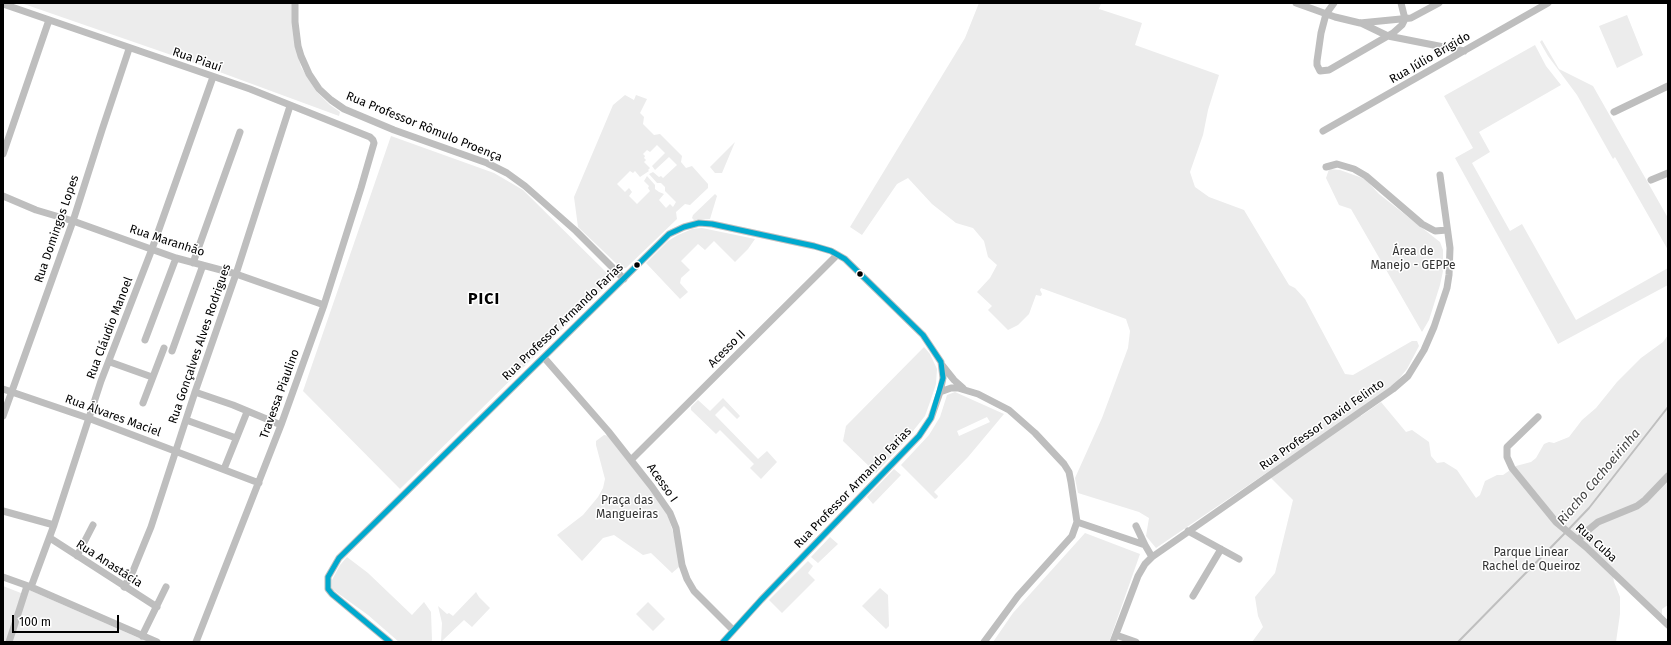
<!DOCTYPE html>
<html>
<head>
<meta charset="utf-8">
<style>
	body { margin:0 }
	#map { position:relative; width:1671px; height:645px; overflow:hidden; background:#fff; font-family:"Fira Sans",sans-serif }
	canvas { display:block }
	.frame { position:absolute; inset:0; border:4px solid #000; pointer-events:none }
	.scale { position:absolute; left:12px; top:615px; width:107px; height:18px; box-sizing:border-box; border:2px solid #000; border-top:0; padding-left:5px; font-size:12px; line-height:14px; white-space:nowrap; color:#000; -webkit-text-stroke:3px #fff; paint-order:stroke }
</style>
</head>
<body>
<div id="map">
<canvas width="1671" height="645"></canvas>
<div class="frame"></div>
<div class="scale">100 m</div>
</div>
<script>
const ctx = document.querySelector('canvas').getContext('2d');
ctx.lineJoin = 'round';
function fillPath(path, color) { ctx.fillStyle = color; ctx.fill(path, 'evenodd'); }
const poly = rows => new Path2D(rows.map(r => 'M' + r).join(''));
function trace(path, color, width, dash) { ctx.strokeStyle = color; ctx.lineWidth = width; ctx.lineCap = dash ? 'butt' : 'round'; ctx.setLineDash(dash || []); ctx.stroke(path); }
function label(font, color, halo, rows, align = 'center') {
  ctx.font = font + ' "Fira Sans",sans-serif'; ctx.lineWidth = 3; ctx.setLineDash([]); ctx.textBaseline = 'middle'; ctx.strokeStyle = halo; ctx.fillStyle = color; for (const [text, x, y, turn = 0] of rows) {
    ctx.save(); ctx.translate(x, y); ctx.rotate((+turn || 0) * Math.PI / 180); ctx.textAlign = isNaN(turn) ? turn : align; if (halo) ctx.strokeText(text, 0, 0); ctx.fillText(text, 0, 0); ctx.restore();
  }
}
const green = poly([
	[21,3,292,3,294,39,301,67,316,91,330,105,340,112,339,116,206,67],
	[979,3,1101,3,1099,9,1142,23,1135,45,1219,75,1208,110,1203,135,1190,172,1195,187,1209,197,1244,210,1289,285,1295,288,1305,299,1345,374,1353,375,1412,341,1417,341,1419,346,1407,369,1394,385,1359,409,1361,416,1381,402,1406,432,1412,430,1429,442,1431,456,1437,463,1444,462,1457,470,1476,498,1480,495,1485,481,1497,475,1503,475,1516,466,1531,462,1536,458,1544,444,1549,442,1554,443,1569,437,1582,420,1596,408,1617,382,1641,358,1663,342,1668,335,1668,605,1662,609,1662,616,1616,572,1613,576,1614,582,1620,597,1620,614,1616,642,1252,642,1263,627,1258,616,1255,597,1275,573,1293,500,1271,478,1331,429,1156,548,1146,536,1149,518,1139,512,1078,493,1075,478,1102,418,1128,348,1130,331,1126,319,1041,288,1040,290,1042,294,1041,296,1036,295,1029,314,1018,325,1008,330,988,310,992,306,977,292,990,278,997,265,988,257,984,241,973,228,956,223,932,204,908,178,897,184,862,235,850,227,965,38],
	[1627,15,1643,55,1617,68,1599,26],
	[1542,40,1559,69,1593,86,1668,218,1668,250,1615,157,1613,159,1577,95,1548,56,1540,42],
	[1535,45,1546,66,1561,85,1479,132,1490,152,1472,163,1510,231,1522,224,1576,320,1668,268,1668,285,1558,344,1455,158,1473,148,1444,96],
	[625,95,634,100,636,95,647,99,640,113,644,117,643,124,654,135,660,134,682,156,681,162,686,168,692,166,708,184,708,188,690,205,685,204,676,212,677,219,626,268,621,268,578,227,574,197,613,105],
	[657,145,665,153,652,166,655,170,669,157,677,165,663,178,661,176,659,177,653,172,649,174,657,183,661,183,665,187,665,191,676,202,673,207,670,204,666,208,659,200,664,194,659,192,655,189,655,185,647,176,644,181,649,186,648,188,650,191,637,204,629,196,632,192,629,188,625,192,617,184,630,171,633,173,635,171,640,177,649,171,648,170,650,168,644,162,646,160,644,158,645,156,643,154,647,150,650,152],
	[391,136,494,173,523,190,613,279,400,489,303,391],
	[735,142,722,173,715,173,710,167],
	[1329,169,1340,170,1365,179,1379,194,1440,242,1443,250,1443,271,1440,285,1429,320,1422,332,1351,209,1339,205,1326,178],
	[715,194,717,196,710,219,694,220,692,218,693,215],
	[702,228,755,239,748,249,735,262,714,241,705,250,698,244,681,261,690,270,681,278,680,283,688,292,680,299,646,263,668,241,678,235,692,229],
	[924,347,930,354,937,369,936,384,930,402,925,416,905,441,876,473,843,441,846,426],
	[955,392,1004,414,968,457,934,492,938,496,937,498,935,499,901,465,929,435,940,417,947,395],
	[987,417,990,422,959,436,957,431],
	[723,398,740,416,737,419,724,406,715,415,758,459,767,451,777,462,761,479,750,468,754,464,720,430,716,434,691,410,691,407,698,400,710,411],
	[604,435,609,436,659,500,668,516,676,542,679,567,672,573,651,553,643,555,614,535,603,538,582,561,557,535,583,515,598,497,603,488,605,479,596,445,596,441],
	[894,469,901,475,873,504,867,497],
	[1085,533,1140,554,1109,642,993,642,1013,613],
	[830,537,838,544,818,563,811,557],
	[347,557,368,573,412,615,424,602,431,612,432,640,431,642,399,642,368,615,332,589,332,580,340,565],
	[808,561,813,566,808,573,815,580,782,613,769,600],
	[3,586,26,595,27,589,148,642,3,642],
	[880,588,888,595,889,626,886,629,862,606],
	[476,592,479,597,490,608,472,627,464,620,441,642,442,623,438,606,447,614,449,613,453,616],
	[648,602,665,619,653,631,636,614]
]);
const stream = poly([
	[1568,530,1589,508,1668,407],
	[1458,642,1565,533]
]);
const minor = poly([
	[295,3,295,22,298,46,301,56,309,74,319,89,331,100,344,109,394,130,487,163,507,173,525,186,576,231,624,279],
	[1296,3,1335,17,1360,23,1411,18,1439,3],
	[1334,3,1326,14,1321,33,1317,61,1317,65,1320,71,1329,70,1393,33,1402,25,1405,19],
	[1401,3,1405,19],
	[3,4,250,89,370,137,373,140,374,143,361,188,324,305,281,425,196,642],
	[1361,23,1388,36,1464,51],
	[1614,112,1668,86],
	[1323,131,1548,3],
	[3,154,49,20],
	[1326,167,1337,164,1354,169,1366,176,1422,224,1435,231,1447,230],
	[1651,180,1668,173],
	[3,196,36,210,73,221,176,258,236,274,324,305],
	[193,263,240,132],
	[145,340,176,258],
	[172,351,203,265],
	[547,361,608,431,652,487,670,513,676,528,682,565,687,579,694,591,733,630],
	[110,362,152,377],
	[942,365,954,380,963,388],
	[3,389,88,418,259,483],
	[195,392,233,405,281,425],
	[940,392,951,388,958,388,978,394,1009,410,1035,433,1064,464,1069,472,1071,482,1077,522,1072,536,1018,596,984,642],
	[143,403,164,348],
	[3,416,73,221,102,130,129,49],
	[1538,417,1507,447,1507,457,1512,468,1556,522,1586,547,1668,625],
	[186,420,236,438],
	[632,459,837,255],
	[224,469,247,412],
	[3,511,54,525],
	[1077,522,1145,545,1152,557],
	[1136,526,1145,545],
	[1188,531,1239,559],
	[50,538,157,607],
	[1578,540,1587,531,1598,522,1637,506,1645,500,1668,476],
	[77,556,93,525],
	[3,577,31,587,157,642],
	[31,587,54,525,101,381,152,249,213,77],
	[124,587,133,571,151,527,195,392,236,274,290,106],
	[1193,596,1221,549],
	[1116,635,1136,642],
	[142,636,166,587],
	[9,642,27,586],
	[390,642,332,594,328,589,328,577,339,558,669,234,684,227,699,223,712,224,814,246,831,251,845,259,923,335,941,362,943,378,940,392,931,418,919,436,761,600,723,642],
	[1113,642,1138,576,1145,564,1152,557,1393,389,1408,376,1424,350,1434,327,1447,288,1449,275,1450,248,1440,175]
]);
const bus1 = poly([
	[390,642,332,594,328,589,328,577,339,558,669,234,684,227,699,223,712,224,814,246,831,251,845,259,923,335,941,362,943,378,931,418,919,436,761,600,723,642]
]);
const markers = [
	[637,265,3.5,"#000"],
	[860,274,3.5,"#000"]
];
const streetNames = [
	["Rua Júlio Brígido",1430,58,-30],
	["Rua Piauí",197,60,19],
	["Rua Professor Rômulo Proença",424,127,22],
	["Rua Domingos Lopes",57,229,-71],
	["Rua Maranhão",167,241,18],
	["Rua Professor Armando Farias",563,322,-44],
	["Rua Cláudio Manoel",110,328,-69],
	["Rua Gonçalves Alves Rodrigues",200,344,-71],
	["Acesso II",727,349,-45],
	["Travessa Piaulino",280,394,-70],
	["Rua Álvares Maciel",113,416,20],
	["Rua Professor David Felinto",1322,425,-35],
	["Acesso I",662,483,55],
	["Rua Professor Armando Farias",853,488,-46],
	["Rua Cuba",1596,543,42],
	["Rua Anastácia",109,564,33]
];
const parkNames = [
	["Área de",1413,252],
	["Manejo - GEPPe",1413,266],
	["Praça das",627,501],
	["Mangueiras",627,515],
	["Parque Linear",1531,553],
	["Rachel de Queiroz",1531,567]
];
const waterNames = [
	["Riacho Cachoeirinha",1599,477,-50]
];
const districtNames = [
	["PICI",484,300]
];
fillPath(green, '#ececec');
trace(stream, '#bfbfbf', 2);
trace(minor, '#bebebe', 7);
trace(bus1, '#00a9ce', 5);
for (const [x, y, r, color] of markers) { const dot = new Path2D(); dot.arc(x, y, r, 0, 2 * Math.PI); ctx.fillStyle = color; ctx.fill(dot); trace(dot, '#fff', 1.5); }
label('12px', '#000', '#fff', streetNames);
label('12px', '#333', '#fff', parkNames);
label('italic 13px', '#444', '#fff', waterNames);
ctx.letterSpacing = '1px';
label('bold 16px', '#000', '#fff', districtNames);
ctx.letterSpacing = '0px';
</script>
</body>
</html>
